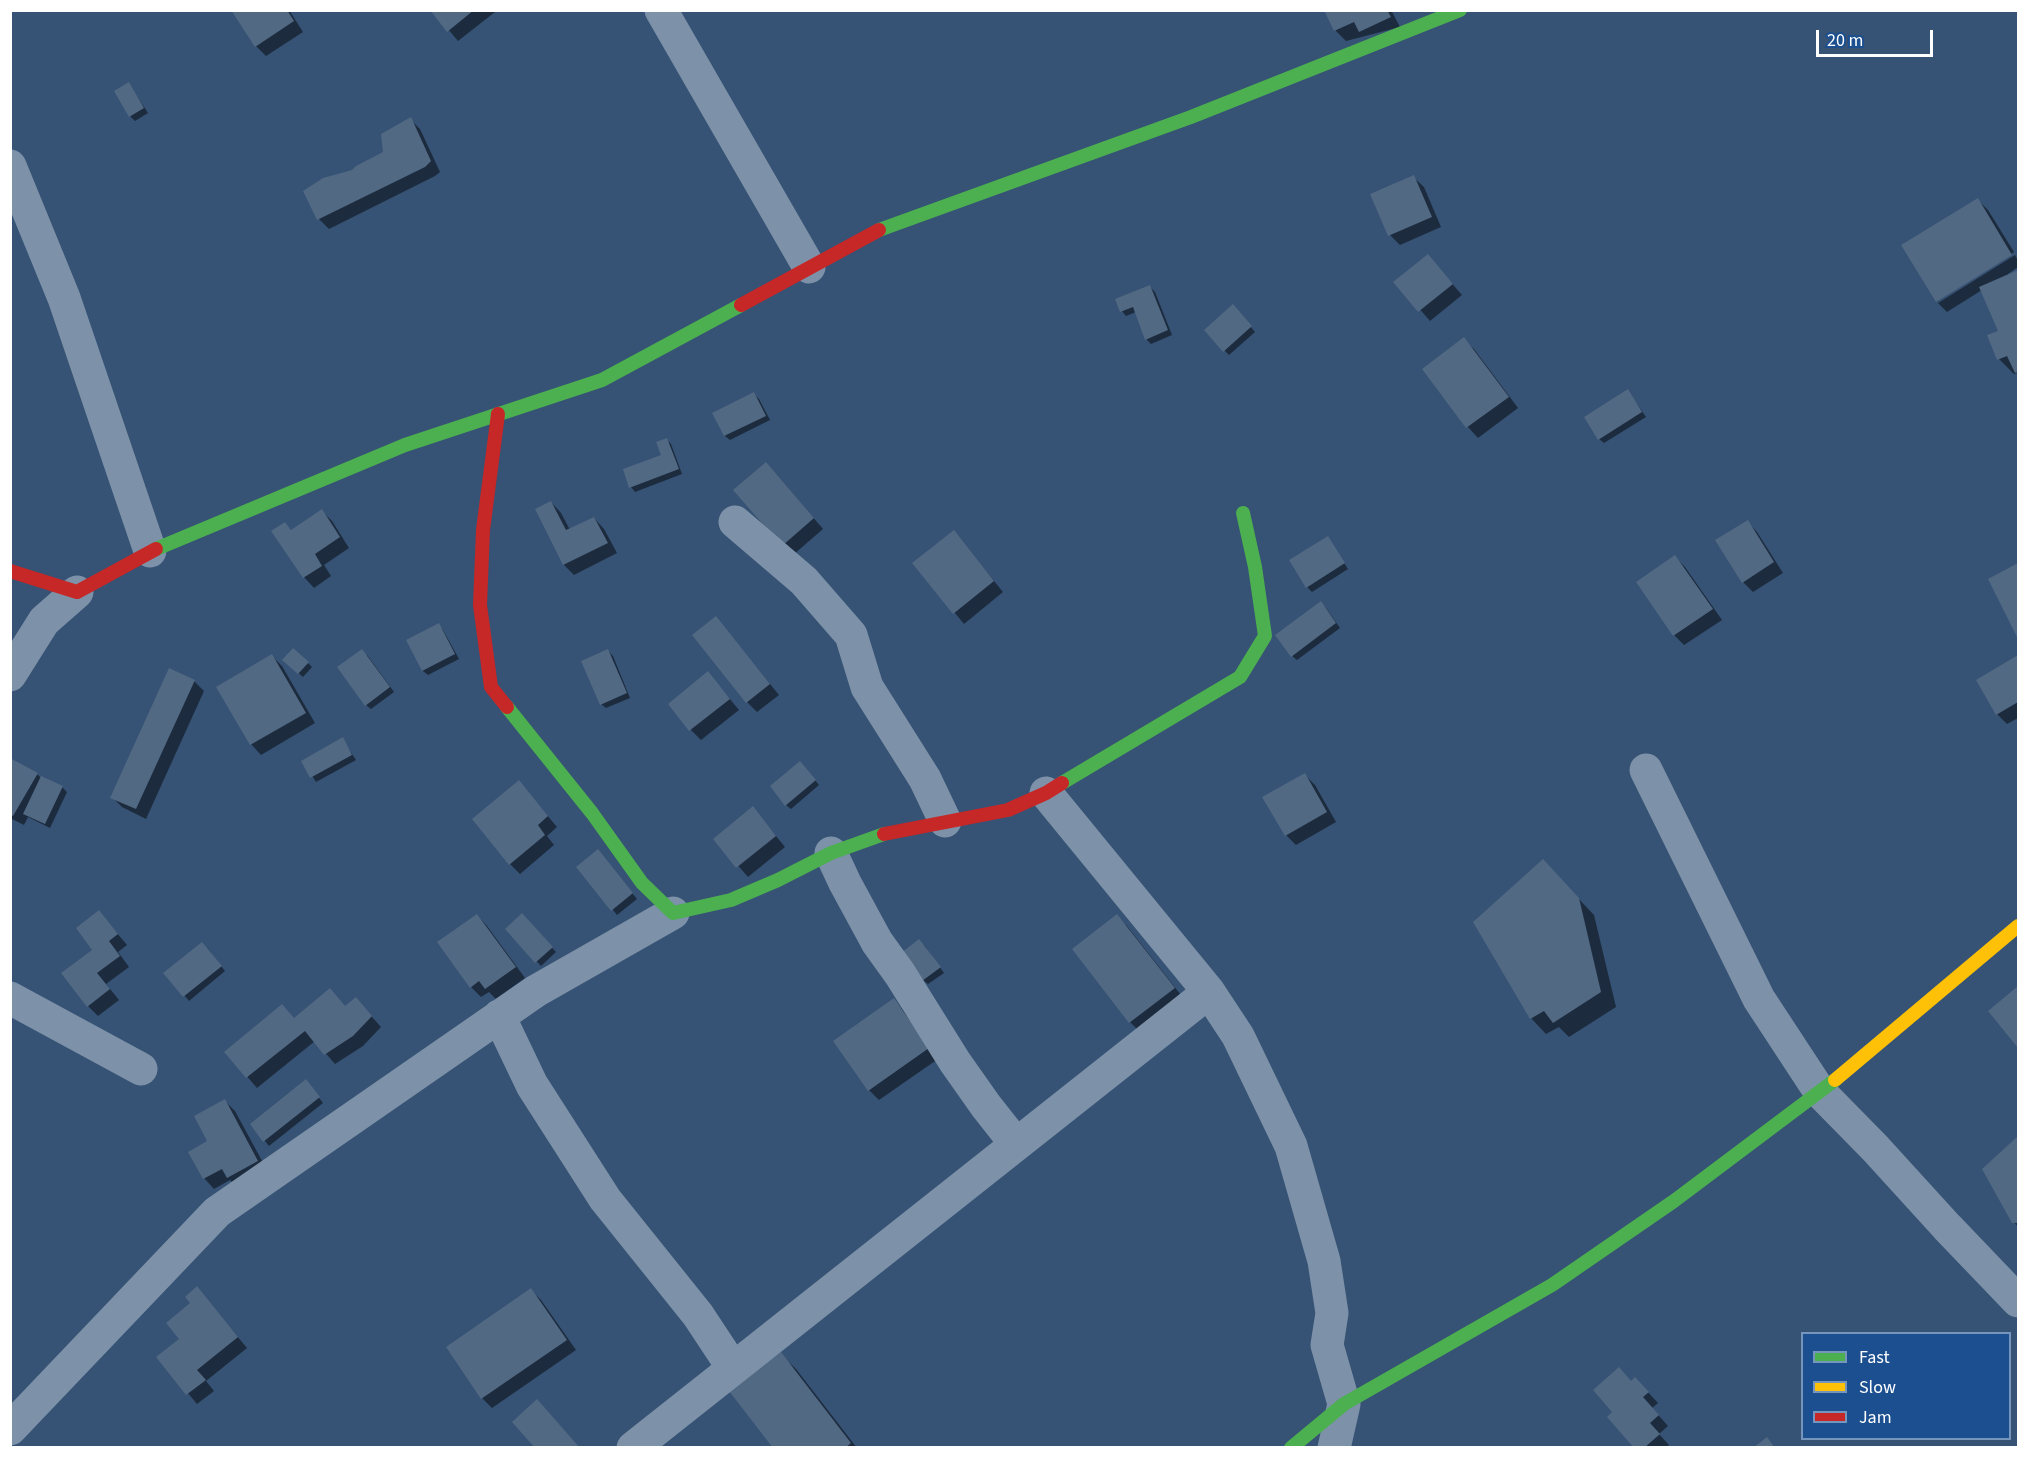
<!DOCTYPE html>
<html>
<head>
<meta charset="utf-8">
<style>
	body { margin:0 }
	#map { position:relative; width:2029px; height:1458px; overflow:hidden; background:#365274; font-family:"Source Sans 3",sans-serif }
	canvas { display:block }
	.frame { position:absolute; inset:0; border:12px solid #fff; pointer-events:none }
	.legend { position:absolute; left:1801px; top:1332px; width:210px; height:108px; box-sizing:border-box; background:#1b4f8f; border:2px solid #7695bc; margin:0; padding:8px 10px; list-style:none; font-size:18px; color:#fff }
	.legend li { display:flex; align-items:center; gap:12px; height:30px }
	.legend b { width:30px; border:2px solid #7695bc }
	.scale { position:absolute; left:1816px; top:30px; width:117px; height:27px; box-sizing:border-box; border:3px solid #fff; border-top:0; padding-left:8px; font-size:18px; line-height:21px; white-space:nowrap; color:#fff; -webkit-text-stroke:4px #1b4f8f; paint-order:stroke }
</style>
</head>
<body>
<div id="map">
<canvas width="2029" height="1458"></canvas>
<div class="frame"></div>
<ul class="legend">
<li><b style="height:8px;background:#4caf50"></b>Fast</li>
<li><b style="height:8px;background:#ffc107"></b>Slow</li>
<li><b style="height:8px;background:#c62828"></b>Jam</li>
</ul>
<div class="scale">20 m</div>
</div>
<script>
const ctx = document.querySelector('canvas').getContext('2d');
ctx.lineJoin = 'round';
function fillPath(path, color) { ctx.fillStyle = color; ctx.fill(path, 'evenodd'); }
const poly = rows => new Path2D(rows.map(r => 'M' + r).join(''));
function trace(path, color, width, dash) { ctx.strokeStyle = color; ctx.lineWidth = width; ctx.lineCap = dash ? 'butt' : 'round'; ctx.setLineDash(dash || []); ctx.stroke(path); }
const shadow = poly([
	[233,10,289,10,303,32,266,56,256,46],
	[432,10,494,10,495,12,458,41],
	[1326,10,1391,10,1400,27,1346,41,1336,31],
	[129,84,148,113,135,121,130,116],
	[410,119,420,129,440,172,435,176,329,229,319,219,352,172,384,153],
	[1413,177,1424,187,1441,227,1400,245,1390,235],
	[1978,200,1988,210,2014,252,1938,300,1938,302,1903,246],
	[2015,255,2018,261,2018,267,2008,274,2009,276,2018,271,2018,375,2017,373,2014,374,1999,359,2000,331,1982,290,1947,312,1938,303],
	[1428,256,1462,295,1430,321,1396,282],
	[1150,287,1155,292,1172,335,1151,344,1146,339,1136,312,1126,316,1122,311],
	[1237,311,1255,332,1229,355,1225,351],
	[1463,339,1474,349,1518,408,1478,438,1468,427,1424,370],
	[1628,391,1646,417,1604,443,1599,439],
	[754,394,759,399,770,420,730,440,725,436,714,414],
	[667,440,671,444,682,474,635,492,631,487,663,455],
	[776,474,823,529,793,555,783,545],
	[551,502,561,513,570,530,594,518,604,529,617,553,574,575,564,565,537,509],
	[322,511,332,521,349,548,324,565,331,576,314,588,304,577,285,524,292,531],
	[1747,521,1757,532,1783,573,1753,592,1743,582],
	[954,532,1003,592,964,624,914,563],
	[1328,538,1348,569,1312,592,1307,587],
	[1675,557,1685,567,1722,620,1684,645,1674,635],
	[2018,565,2018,635,1990,579],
	[1326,608,1340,628,1297,660,1292,656],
	[716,618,779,695,757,712,747,702],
	[439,625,443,630,459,659,428,675,423,671,408,641],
	[608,651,613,656,630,698,606,708,601,704],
	[367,655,394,692,371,709,366,705],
	[272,656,282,666,315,723,261,755,251,744,218,687],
	[2018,657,2018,718,2007,724,1997,714,1978,681],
	[284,660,308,663,312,667,303,677],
	[708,673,739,710,701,740,691,730],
	[194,681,204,691,146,819,122,807,112,797],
	[342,739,356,760,316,782,303,761],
	[10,759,37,774,42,779,62,787,67,792,50,828,28,817,24,825,10,818],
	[805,768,819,785,791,809,786,805],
	[1305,775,1315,785,1336,822,1296,845,1286,835],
	[519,782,557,827,547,836,554,845,520,874,510,864],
	[753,808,785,847,748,877,715,839],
	[598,851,637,899,617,915,578,867],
	[1558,877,1594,915,1616,1007,1569,1037,1559,1027,1546,1034,1531,1018],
	[99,912,127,945,118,952,129,967,106,984,119,1000,98,1016,88,1006],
	[477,915,487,926,525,978,496,999,489,992,481,997,471,987],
	[522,915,556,952,541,966,507,929],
	[1117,916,1127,926,1184,999,1140,1032,1130,1022],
	[924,945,944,973,928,984,923,980],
	[207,948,225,971,189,1001,166,973],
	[2018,988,2018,1046,1990,1011],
	[356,999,381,1027,363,1046,335,1064,315,1041,257,1088,226,1052,295,1019,346,1007],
	[894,1000,904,1011,938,1059,879,1100,869,1090],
	[310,1086,323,1103,269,1146,252,1125],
	[224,1100,235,1111,268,1172,238,1188,230,1180,214,1189,204,1178,190,1152,209,1142],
	[2018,1138,2018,1227,2014,1222,1984,1169],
	[197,1288,247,1348,206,1381,214,1391,197,1404,158,1357,181,1339],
	[531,1290,541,1300,576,1350,492,1408,482,1398],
	[780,1354,796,1369,857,1448,775,1448],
	[1631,1382,1645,1389,1658,1403,1652,1408,1668,1426,1659,1434,1669,1445,1665,1448,1636,1448]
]);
const building = poly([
	[231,10,287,10,294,21,255,47],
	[430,10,474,10,447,32],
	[1324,10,1387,10,1391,17,1359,32,1354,22,1334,31],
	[129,82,144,108,129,117,114,91],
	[411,117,431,161,425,167,317,220,303,191,323,178,352,170,356,166,383,152,381,134],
	[1414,175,1432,217,1388,236,1370,194],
	[1978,198,2012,255,1936,302,1901,245],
	[1428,254,1453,284,1418,312,1393,282],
	[2018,270,2018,372,2015,373,2007,356,1997,360,1987,335,1998,331,1979,287],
	[1150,285,1168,330,1145,340,1133,307,1120,312,1115,299],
	[1233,304,1252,326,1223,352,1204,330],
	[1464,337,1509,397,1466,428,1422,369],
	[1628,389,1642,412,1598,440,1584,417],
	[754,392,766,416,724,436,712,413],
	[667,438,679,469,629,488,623,469,661,455,656,442],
	[766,462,814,518,782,546,733,490],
	[551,501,566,530,594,517,608,543,563,565,535,509],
	[322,509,340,537,315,554,322,566,303,578,271,531,285,522,291,530],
	[1748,520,1774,562,1742,583,1715,540],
	[954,530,994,581,953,614,912,563],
	[1328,536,1345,563,1306,588,1289,560],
	[1675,555,1713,609,1673,636,1636,582],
	[2018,563,2018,639,1988,579],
	[1321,601,1336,623,1291,657,1275,635],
	[716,616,770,684,746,703,692,635],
	[439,623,455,654,422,671,406,640],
	[293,648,309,662,298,674,282,660],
	[362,649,390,687,365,706,337,667],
	[608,649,627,693,600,705,581,661],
	[272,654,306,713,250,745,216,687],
	[2018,655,2018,702,1996,715,1976,680],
	[169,668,195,680,136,809,110,798],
	[708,671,730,699,689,731,668,704],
	[343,737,352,755,310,778,301,761],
	[10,758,38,773,13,816,10,814],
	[800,761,816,780,785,806,770,786],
	[1305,773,1327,812,1285,836,1262,797],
	[41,776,63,786,45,824,23,814],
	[519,780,548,816,538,825,545,835,509,865,472,819],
	[753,806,776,836,736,868,713,839],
	[598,849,633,893,611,911,576,867],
	[1543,859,1579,898,1601,992,1553,1023,1544,1011,1530,1019,1473,922],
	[99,910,118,934,109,941,120,956,97,973,110,989,87,1007,61,973,92,950,76,928],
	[522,913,553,947,535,963,505,929],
	[477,914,516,967,485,989,479,981,470,988,437,942],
	[1117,914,1175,988,1129,1023,1072,949],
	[919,939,941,967,922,981,901,953],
	[202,942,222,966,183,997,163,973],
	[2018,986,2018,1048,1988,1011],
	[330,988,345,1006,356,997,372,1016,353,1036,324,1055,305,1031,246,1078,224,1052,282,1004,294,1018],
	[894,998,929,1048,868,1091,833,1041],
	[306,1079,320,1097,263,1142,250,1124],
	[225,1099,258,1161,227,1178,222,1169,203,1179,188,1152,207,1141,194,1116],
	[2018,1136,2018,1223,2012,1223,1982,1169],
	[197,1286,238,1337,197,1370,206,1380,186,1395,156,1357,179,1339,166,1323,190,1303,185,1297],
	[531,1288,567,1340,481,1399,446,1347],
	[781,1352,851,1443,845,1448,773,1448,729,1391],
	[1619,1367,1631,1381,1635,1377,1649,1392,1643,1397,1659,1415,1650,1423,1660,1434,1644,1448,1634,1448,1607,1417,1612,1412,1593,1390],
	[537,1399,580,1448,535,1448,512,1422],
	[1767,1437,1775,1448,1753,1448]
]);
const street = poly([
	[661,10,809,267],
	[10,166,64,298,150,551],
	[735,522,804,581,851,635,867,687,925,779,945,821],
	[10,675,44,621,77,592],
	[1646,770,1759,999,1820,1092,1875,1148,1947,1227,2018,1301],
	[1046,793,1209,992,1238,1036,1291,1146,1324,1261,1332,1313,1327,1345,1344,1404,1334,1448],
	[831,853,845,883,877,942,900,974,955,1062,986,1106,1016,1144],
	[10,998,141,1069],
	[499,1016,532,1085,605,1199,698,1315,733,1368],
	[10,1429,217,1212,536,991,673,913],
	[633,1448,1209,992]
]);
const fast = poly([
	[879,230,1191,117,1460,10],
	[156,549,405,445,602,380,741,305],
	[507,707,592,813,642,883,673,913,731,900,778,880,831,853,884,834],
	[1062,783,1240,677,1265,636,1255,567,1243,513],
	[1291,1448,1344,1404,1552,1285,1674,1201,1835,1080]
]);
const slow = poly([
	[1835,1080,2018,926]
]);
const jam = poly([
	[741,305,879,230],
	[498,414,483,530,480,605,491,687,507,707],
	[10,571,77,592,156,549],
	[884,834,1008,810,1046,793,1062,783]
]);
fillPath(shadow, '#0007');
fillPath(building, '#526984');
trace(street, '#7d92a8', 33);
trace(fast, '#4caf50', 14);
trace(slow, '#ffc107', 14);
trace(jam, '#c62828', 14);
</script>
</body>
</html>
